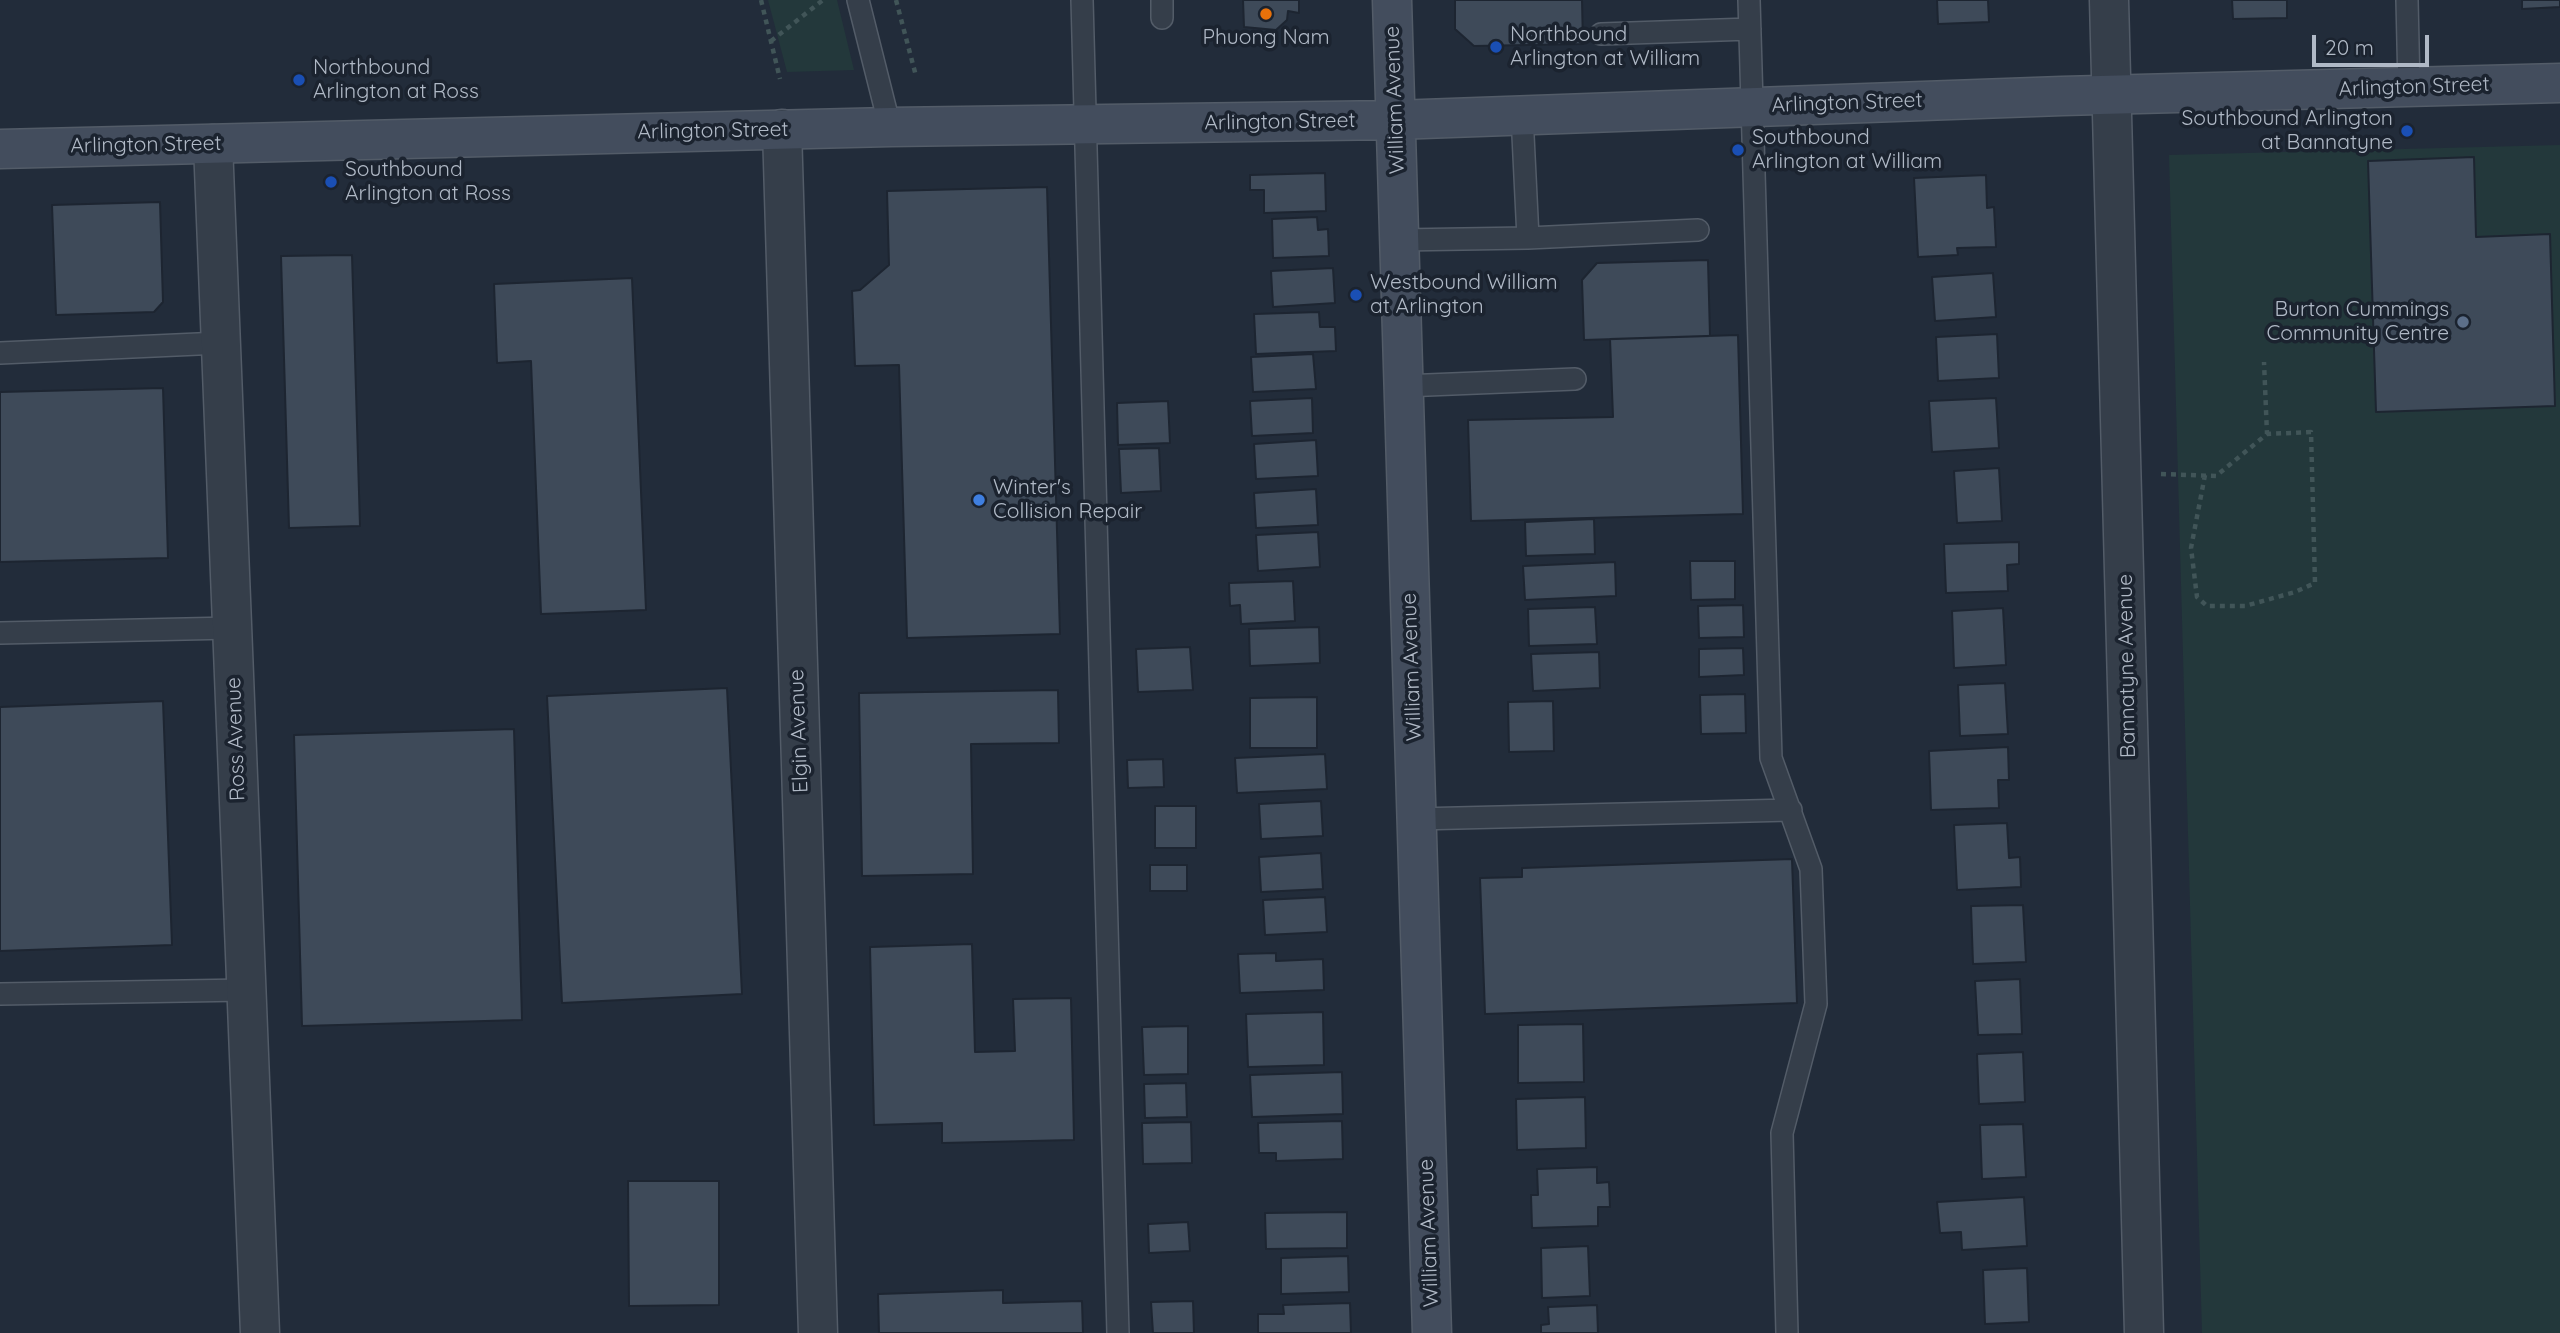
<!DOCTYPE html>
<html>
<head>
<meta charset="utf-8">
<style>
	body { margin:0 }
	#map { position:relative; width:2560px; height:1333px; overflow:hidden; background:#222c3a; font-family:Quicksand,sans-serif }
	canvas { display:block }
	.scale { position:absolute; left:2312px; top:35px; width:117px; height:32px; box-sizing:border-box; border:4px solid #b0b9c6; border-top:0; padding-left:9px; font-size:21px; line-height:24px; white-space:nowrap; color:#b0b9c6; -webkit-text-stroke:5px #1b232f; paint-order:stroke }
</style>
</head>
<body>
<div id="map">
<canvas width="2560" height="1333"></canvas>
<div class="scale">20 m</div>
</div>
<script>
const ctx = document.querySelector('canvas').getContext('2d');
ctx.lineJoin = 'round';
function fillPath(path, color) { ctx.fillStyle = color; ctx.fill(path, 'evenodd'); }
const poly = rows => new Path2D(rows.map(r => 'M' + r).join(''));
function trace(path, color, width, dash) { ctx.strokeStyle = color; ctx.lineWidth = width; ctx.lineCap = dash ? 'butt' : 'round'; ctx.setLineDash(dash || []); ctx.stroke(path); }
function label(font, color, halo, rows, align = 'center') {
  ctx.font = font + ' Quicksand,sans-serif'; ctx.lineWidth = 7; ctx.setLineDash([]); ctx.textBaseline = 'middle'; ctx.strokeStyle = halo; ctx.fillStyle = color; for (const [text, x, y, turn = 0] of rows) {
    ctx.save(); ctx.translate(x, y); ctx.rotate((+turn || 0) * Math.PI / 180); ctx.textAlign = isNaN(turn) ? turn : align; if (halo) ctx.strokeText(text, 0, 0); ctx.fillText(text, 0, 0); ctx.restore();
  }
}
const green = poly([
	[768,0,837,0,854,70,787,72],
	[2560,145,2560,1333,2202,1333,2169,155]
]);
const building = poly([
	[1243,0,1299,0,1299,13,1288,11,1287,20,1276,30,1244,27,1243,0],
	[1455,0,1582,0,1583,44,1474,46,1455,29,1455,0],
	[1937,0,1988,0,1989,22,1938,24,1937,0],
	[2232,0,2287,0,2287,18,2233,19,2232,0],
	[2522,0,2560,0,2560,7,2522,9,2522,0],
	[2474,157,2476,237,2550,234,2555,406,2376,412,2368,161,2474,157],
	[1325,173,1326,211,1264,213,1264,190,1250,190,1250,175,1325,173],
	[1986,175,1987,208,1994,207,1996,247,1957,248,1958,255,1918,257,1914,178,1986,175],
	[1047,187,1060,634,907,638,899,365,855,366,852,291,860,290,889,265,887,191,1047,187],
	[160,202,163,302,154,312,56,315,52,205,160,202],
	[1317,217,1318,230,1328,229,1329,256,1273,258,1272,219,1317,217],
	[352,255,360,526,289,528,281,256,352,255],
	[1708,260,1710,336,1584,340,1582,280,1597,263,1708,260],
	[1333,268,1335,303,1273,307,1271,271,1333,268],
	[1993,273,1996,317,1935,321,1932,277,1993,273],
	[632,278,646,610,541,614,531,361,497,363,494,284,632,278],
	[1319,312,1320,327,1335,327,1336,351,1256,354,1254,314,1319,312],
	[1997,334,1999,378,1938,381,1936,337,1997,334],
	[1738,335,1743,514,1471,521,1468,420,1613,417,1610,339,1738,335],
	[1313,354,1316,389,1253,392,1251,357,1313,354],
	[163,388,168,558,0,562,0,392,163,388],
	[1312,398,1313,433,1252,436,1250,401,1312,398],
	[1996,398,1999,448,1932,452,1929,401,1996,398],
	[1168,401,1170,443,1118,445,1117,403,1168,401],
	[1316,440,1318,476,1256,479,1254,444,1316,440],
	[1159,448,1161,491,1121,493,1119,449,1159,448],
	[1999,468,2002,521,1957,523,1954,471,1999,468],
	[1316,489,1318,525,1256,528,1254,493,1316,489],
	[1594,519,1595,554,1526,556,1525,522,1594,519],
	[1318,532,1320,567,1258,571,1256,535,1318,532],
	[2019,542,2019,564,2007,565,2008,591,1946,593,1944,544,2019,542],
	[1690,561,1735,561,1735,599,1691,600,1690,561],
	[1615,562,1616,596,1525,600,1523,566,1615,562],
	[1293,581,1295,621,1241,624,1240,605,1230,606,1229,583,1293,581],
	[1743,605,1744,637,1699,638,1698,606,1743,605],
	[1595,607,1597,644,1529,646,1528,609,1595,607],
	[2003,608,2006,665,1954,668,1952,611,2003,608],
	[1319,627,1320,663,1250,666,1249,629,1319,627],
	[1190,647,1193,690,1138,692,1136,649,1190,647],
	[1743,648,1744,675,1699,677,1699,649,1743,648],
	[1599,652,1600,688,1533,691,1531,654,1599,652],
	[2005,683,2008,734,1960,736,1958,685,2005,683],
	[727,688,742,994,562,1003,547,696,727,688],
	[1058,690,1059,743,971,744,973,874,862,876,859,693,1058,690],
	[1745,694,1746,733,1701,734,1700,695,1745,694],
	[1317,697,1317,748,1250,748,1250,698,1317,697],
	[163,701,172,945,0,951,0,707,163,701],
	[1553,701,1554,751,1509,752,1508,702,1553,701],
	[514,729,522,1020,302,1026,294,735,514,729],
	[2008,747,2009,780,1998,780,1999,808,1931,810,1929,751,2008,747],
	[1325,754,1327,789,1237,793,1235,758,1325,754],
	[1163,759,1164,787,1128,788,1127,760,1163,759],
	[1321,801,1323,836,1261,839,1259,804,1321,801],
	[1155,806,1196,806,1196,848,1155,848,1155,806],
	[2007,823,2009,858,2020,857,2021,887,1957,890,1954,825,2007,823],
	[1321,853,1323,889,1261,892,1259,857,1321,853],
	[1792,859,1797,1003,1485,1014,1480,878,1522,877,1522,868,1792,859],
	[1150,865,1187,865,1187,891,1150,891,1150,865],
	[1325,897,1327,932,1265,935,1263,900,1325,897],
	[2023,905,2026,962,1973,964,1971,906,2023,905],
	[972,944,975,1052,1015,1051,1013,999,1071,998,1074,1140,942,1143,942,1123,874,1125,870,947,972,944],
	[1276,953,1276,961,1323,959,1324,990,1240,993,1238,954,1276,953],
	[2020,979,2022,1034,1978,1035,1975,981,2020,979],
	[1323,1012,1324,1065,1248,1067,1246,1014,1323,1012],
	[1583,1024,1584,1082,1518,1083,1518,1025,1583,1024],
	[1188,1026,1188,1074,1144,1075,1142,1027,1188,1026],
	[2023,1052,2025,1102,1979,1104,1977,1054,2023,1052],
	[1342,1072,1343,1114,1252,1117,1250,1075,1342,1072],
	[1186,1083,1187,1117,1145,1118,1144,1084,1186,1083],
	[1585,1097,1586,1148,1517,1150,1516,1099,1585,1097],
	[1342,1121,1343,1159,1276,1161,1276,1153,1259,1153,1258,1123,1342,1121],
	[1191,1122,1192,1163,1143,1164,1142,1123,1191,1122],
	[2023,1124,2026,1177,1982,1179,1980,1125,2023,1124],
	[1597,1167,1597,1183,1609,1182,1610,1207,1598,1207,1598,1226,1532,1228,1531,1195,1538,1195,1537,1169,1597,1167],
	[628,1181,719,1181,719,1305,629,1306,628,1181],
	[2024,1197,2027,1246,1962,1250,1961,1232,1940,1233,1937,1202,2024,1197],
	[1347,1212,1347,1248,1266,1249,1265,1213,1347,1212],
	[1188,1222,1190,1251,1149,1253,1148,1224,1188,1222],
	[1588,1246,1590,1296,1542,1298,1541,1248,1588,1246],
	[1348,1256,1349,1292,1281,1294,1281,1258,1348,1256],
	[2027,1268,2029,1322,1985,1324,1983,1270,2027,1268],
	[1003,1290,1003,1303,1082,1301,1083,1333,879,1333,878,1294,1003,1290],
	[1193,1301,1194,1333,1153,1333,1151,1302,1193,1301],
	[1350,1303,1351,1333,1258,1333,1258,1314,1284,1314,1283,1305,1350,1303],
	[1597,1305,1598,1333,1541,1333,1541,1325,1549,1324,1548,1307,1597,1305]
]);
const path = poly([
	[761,0,780,79],
	[896,0,916,76],
	[771,41,823,0],
	[2161,474,2216,476,2267,434,2264,362],
	[2205,475,2191,548,2197,597,2207,606,2245,606,2295,592,2315,583,2311,432,2267,434]
]);
const service = poly([
	[858,0,890,127],
	[1082,0,1118,1333],
	[1162,0,1162,18],
	[1749,0,1771,758,1811,869,1816,1004,1782,1133,1787,1333],
	[2407,0,2409,87],
	[1601,34,1750,29],
	[1528,238,1698,230],
	[1399,240,1528,238,1522,115],
	[0,353,220,343],
	[1403,386,1575,379],
	[0,633,232,628],
	[1416,819,1791,810],
	[0,994,246,990]
]);
const minor = poly([
	[2109,0,2144,1333],
	[782,129,818,1333],
	[213,144,260,1333]
]);
const secondary = poly([
	[1392,0,1432,1333],
	[0,149,890,127,1395,120,2062,96,2560,83]
]);
const markers = [
	[1266,14,7,"#e8710a"],
	[1496,47,7,"#1a4fb4"],
	[299,80,7,"#1a4fb4"],
	[2407,131,7,"#1a4fb4"],
	[1738,150,7,"#1a4fb4"],
	[331,182,7,"#1a4fb4"],
	[1356,295,7,"#1a4fb4"],
	[2463,322,7,"#5c6f8a"],
	[979,500,7,"#3f7fe0"]
];
const poiNames = [
	["Northbound",1510,35],
	["Arlington at William",1510,59],
	["Phuong Nam",1266,38,"center"],
	["Northbound",313,68],
	["Arlington at Ross",313,92],
	["Southbound Arlington",2393,119,"right"],
	["at Bannatyne",2393,143,"right"],
	["Southbound",1752,138],
	["Arlington at William",1752,162],
	["Southbound",345,170],
	["Arlington at Ross",345,194],
	["Westbound William",1370,283],
	["at Arlington",1370,307],
	["Burton Cummings",2449,310,"right"],
	["Community Centre",2449,334,"right"],
	["Winter's",993,488],
	["Collision Repair",993,512]
];
const streetNames = [
	["Arlington Street",2414,87,-2],
	["William Avenue",1395,100,-92],
	["Arlington Street",1847,103,-2],
	["Arlington Street",1280,122,-1],
	["Arlington Street",713,131,-1],
	["Arlington Street",146,145,-1],
	["Bannatyne Avenue",2127,666,-91],
	["William Avenue",1412,667,-92],
	["Elgin Avenue",799,731,-92],
	["Ross Avenue",236,739,-92],
	["William Avenue",1429,1233,-92]
];
fillPath(green, '#23383b');
fillPath(building, '#3e4a59');
trace(building, '#1d2531', 2);
trace(service, '#535c68', 24);
trace(minor, '#535c68', 41);
trace(secondary, '#535c68', 41);
trace(path, '#415558', 4.5, [5, 5]);
trace(service, '#353e4a', 21);
trace(minor, '#353e4a', 38);
trace(secondary, '#434d5d', 38);
for (const [x, y, r, color] of markers) { const dot = new Path2D(); dot.arc(x, y, r, 0, 2 * Math.PI); ctx.fillStyle = color; ctx.fill(dot); trace(dot, '#1b232f', 2.5); }
label('21px', '#b0b9c6', '#1b232f', poiNames, 'left');
label('21px', '#b0b9c6', '#1b232f', streetNames);
</script>
</body>
</html>
